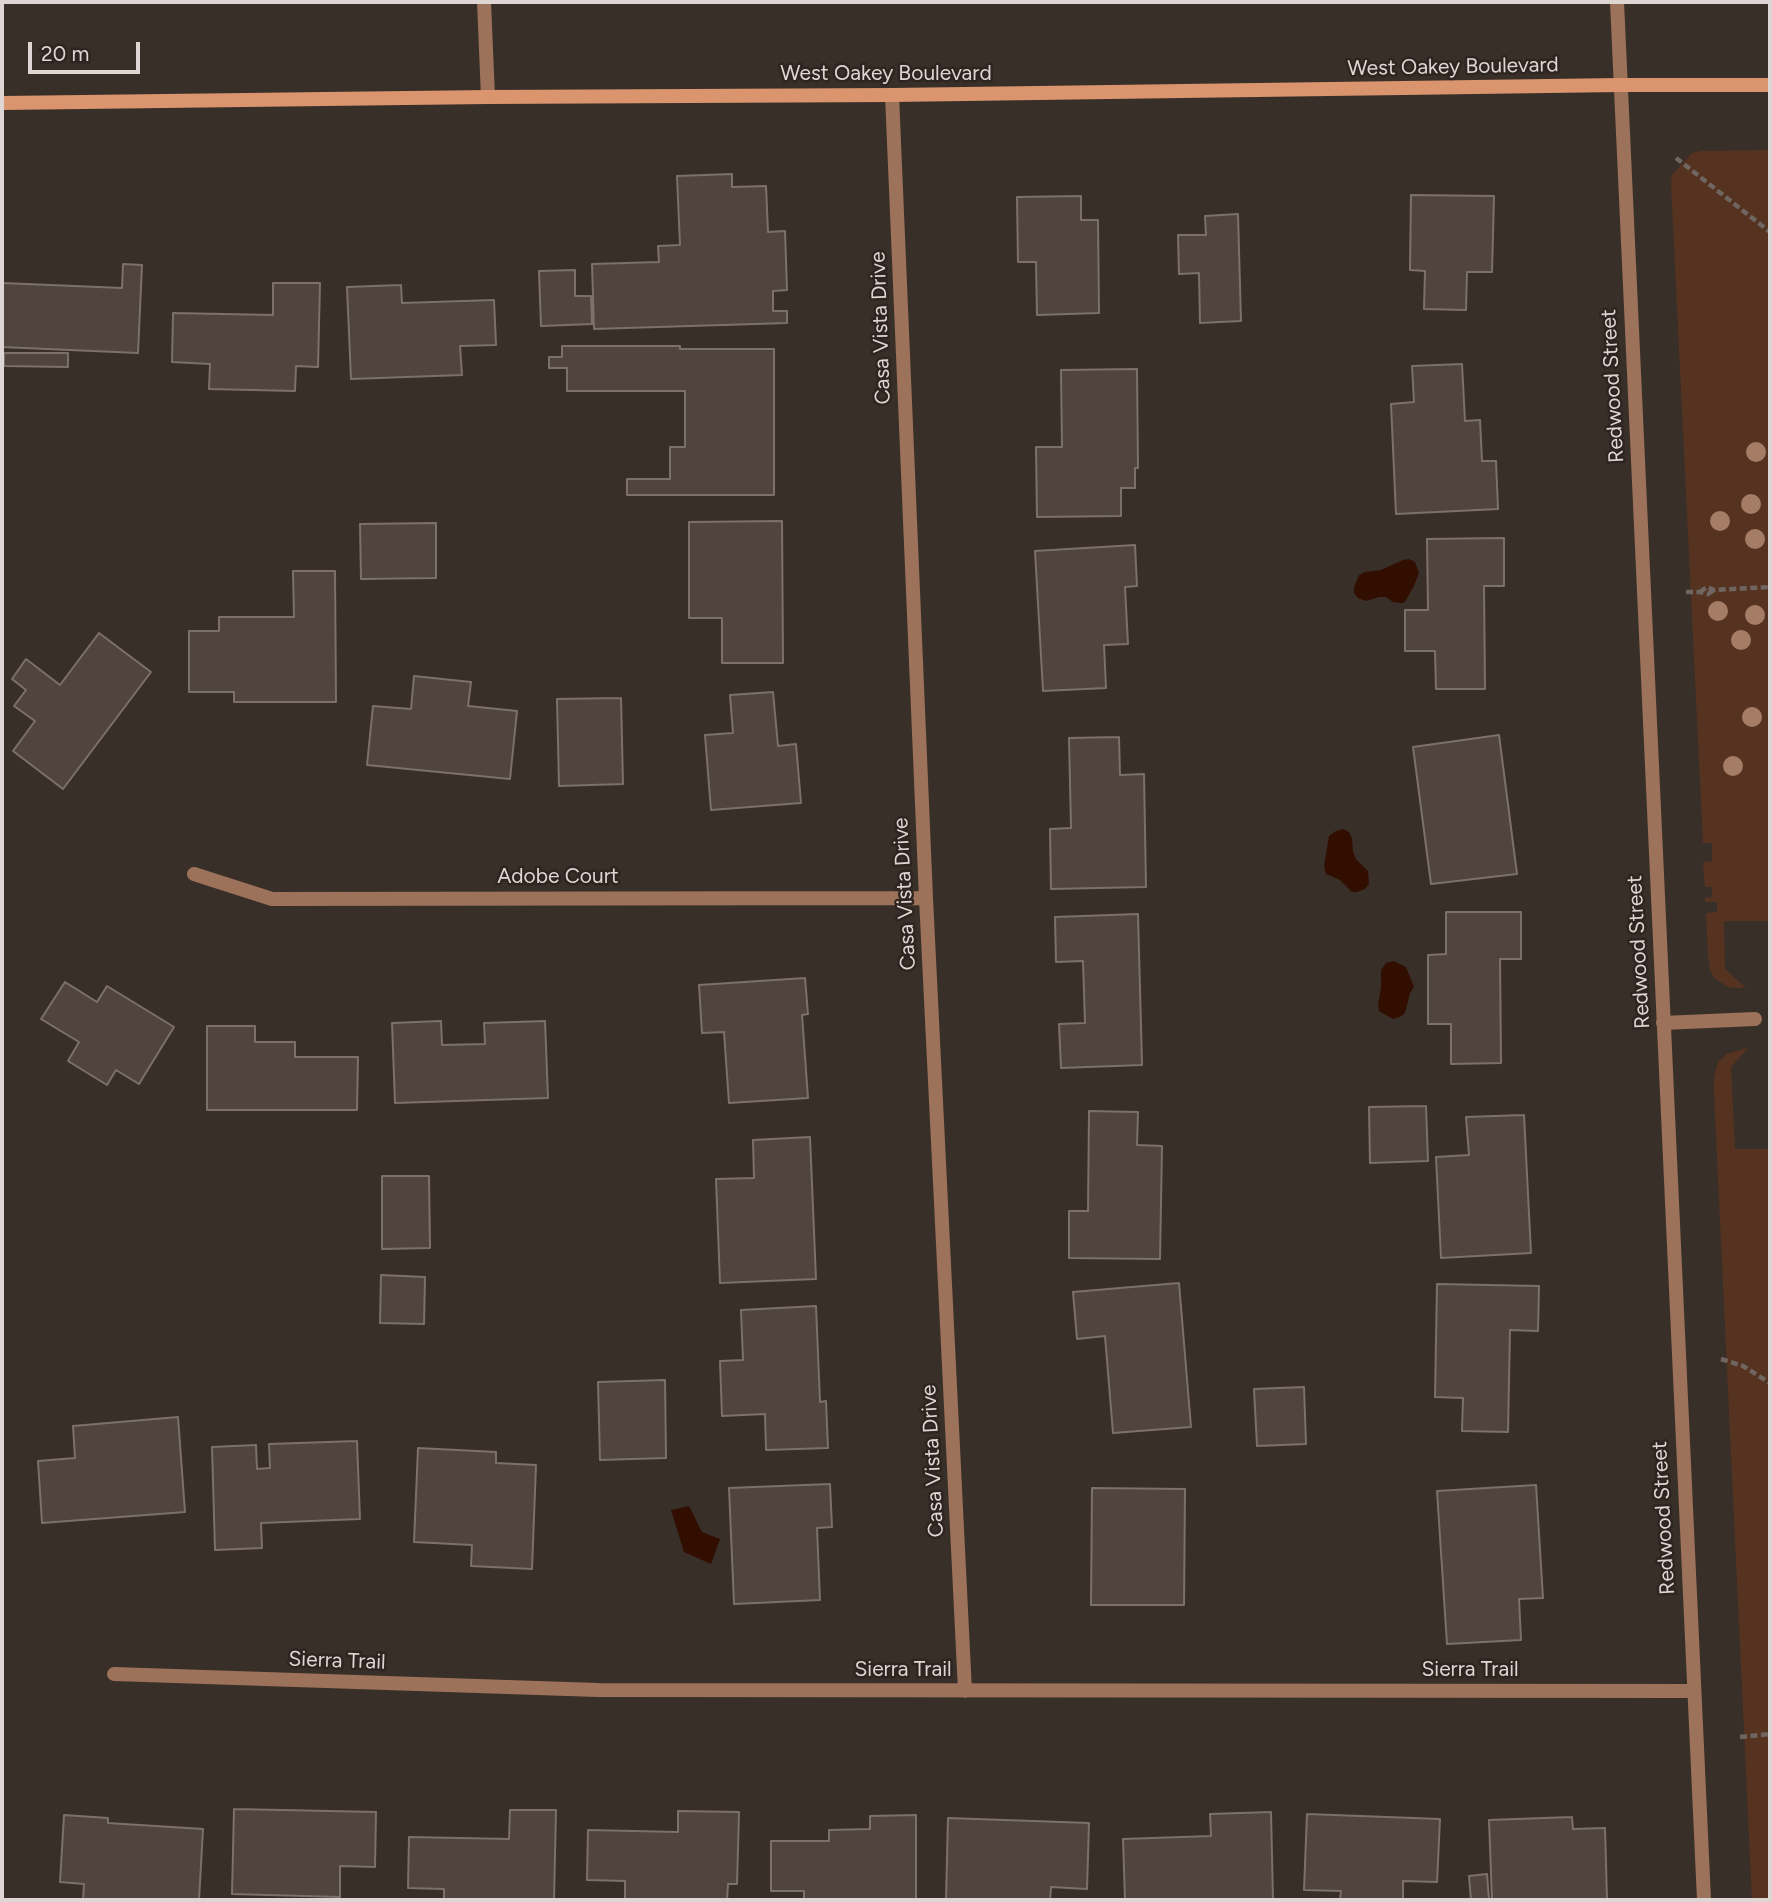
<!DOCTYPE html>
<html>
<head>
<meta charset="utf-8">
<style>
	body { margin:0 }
	#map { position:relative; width:1772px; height:1902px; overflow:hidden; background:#392f29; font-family:Figtree,sans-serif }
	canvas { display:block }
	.frame { position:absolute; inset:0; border:4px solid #ddd6d3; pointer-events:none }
	.scale { position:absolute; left:28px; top:42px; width:112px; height:32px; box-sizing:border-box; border:4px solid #ddd6d3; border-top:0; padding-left:9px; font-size:21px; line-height:24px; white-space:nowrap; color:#ddd6d3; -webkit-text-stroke:5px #2f2520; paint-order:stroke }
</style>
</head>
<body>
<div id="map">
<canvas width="1772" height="1902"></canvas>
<div class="frame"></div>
<div class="scale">20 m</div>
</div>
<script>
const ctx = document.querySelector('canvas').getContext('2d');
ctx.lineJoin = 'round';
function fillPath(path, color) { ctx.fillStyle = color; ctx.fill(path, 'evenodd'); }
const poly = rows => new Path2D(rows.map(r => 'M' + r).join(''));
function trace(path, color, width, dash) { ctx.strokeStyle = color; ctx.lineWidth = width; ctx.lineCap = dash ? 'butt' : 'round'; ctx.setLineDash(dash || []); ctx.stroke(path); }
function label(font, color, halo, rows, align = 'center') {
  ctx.font = font + ' Figtree,sans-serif'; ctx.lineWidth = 5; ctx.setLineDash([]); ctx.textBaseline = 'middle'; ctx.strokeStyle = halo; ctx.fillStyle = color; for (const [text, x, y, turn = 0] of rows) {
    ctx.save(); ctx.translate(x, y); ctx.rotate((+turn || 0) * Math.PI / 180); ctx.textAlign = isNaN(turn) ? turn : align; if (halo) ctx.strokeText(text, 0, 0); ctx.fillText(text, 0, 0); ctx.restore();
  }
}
const green = poly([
	[1770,150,1770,921,1724,921,1725,969,1746,988,1737,988,1729,987,1715,979,1710,970,1708,955,1706,913,1717,912,1717,902,1705,902,1705,898,1712,897,1712,887,1705,887,1703,862,1712,861,1712,843,1703,843,1671,184,1672,175,1692,153,1702,151],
	[1749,1047,1731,1067,1735,1149,1770,1149,1770,1900,1752,1900,1714,1093,1714,1077,1718,1062,1727,1054]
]);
const water = poly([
	[1409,559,1415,562,1419,573,1414,586,1405,602,1402,603,1393,602,1386,597,1379,597,1366,601,1358,598,1354,593,1354,587,1359,575,1365,572,1381,570,1403,560],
	[1343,829,1349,832,1352,838,1353,852,1356,859,1368,871,1369,884,1365,889,1357,892,1352,892,1340,880,1326,874,1324,866,1329,836,1336,831],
	[1394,961,1406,967,1414,987,1410,993,1405,1013,1400,1017,1393,1019,1379,1011,1378,1005,1381,988,1381,970,1386,963],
	[689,1506,702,1532,720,1539,711,1564,684,1552,671,1510]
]);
const building = poly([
	[732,174,732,187,766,186,768,232,785,231,787,290,773,291,773,311,787,311,787,323,594,329,592,264,659,262,658,246,680,245,677,176,732,174],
	[1411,195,1494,196,1492,272,1467,272,1466,310,1424,309,1425,271,1410,270,1411,195],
	[1081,196,1081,220,1098,220,1099,313,1037,315,1036,262,1018,262,1017,197,1081,196],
	[1238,214,1241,321,1200,323,1199,273,1179,274,1178,235,1206,235,1205,216,1238,214],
	[123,264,142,265,138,353,2,347,2,283,122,288,123,264],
	[575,270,575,296,591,296,592,324,541,326,539,271,575,270],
	[273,283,320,283,318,367,296,366,295,391,209,389,210,364,172,362,173,313,273,315,273,283],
	[401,285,402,303,494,300,496,345,460,346,462,375,351,379,347,287,401,285],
	[562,346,680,346,680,349,774,349,774,495,627,495,627,479,670,479,670,447,685,447,685,391,567,391,567,368,549,368,549,357,562,357,562,346],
	[4,353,68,353,68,367,4,366,4,353],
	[1462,364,1465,421,1480,420,1482,461,1496,461,1498,509,1396,514,1391,404,1414,402,1412,366,1462,364],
	[1137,369,1138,468,1135,468,1135,488,1121,488,1121,516,1037,517,1036,447,1062,447,1061,370,1137,369],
	[782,521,783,663,722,663,722,618,689,618,689,522,782,521],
	[436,523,436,578,361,579,360,524,436,523],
	[1504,538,1504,586,1484,586,1485,689,1436,689,1435,651,1405,651,1405,610,1428,610,1427,539,1504,538],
	[1135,545,1137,586,1125,587,1128,644,1104,645,1106,688,1043,691,1035,551,1135,545],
	[293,571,335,571,336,702,234,702,234,692,189,692,189,631,219,631,219,617,294,617,293,571],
	[99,633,151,672,63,789,13,751,35,721,14,706,26,690,12,679,26,659,60,685,99,633],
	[414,676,471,682,468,706,517,711,510,779,367,765,373,706,411,709,414,676],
	[773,692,778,746,796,744,801,803,711,810,705,735,733,733,730,695,773,692],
	[621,698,623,784,559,786,557,699,621,698],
	[1499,735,1517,874,1431,884,1413,747,1499,735],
	[1119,737,1120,775,1144,774,1146,887,1051,889,1050,829,1071,828,1069,738,1119,737],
	[1446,912,1521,912,1521,959,1500,959,1501,1063,1451,1064,1451,1024,1428,1024,1428,955,1446,954,1446,912],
	[1138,914,1142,1065,1061,1068,1059,1024,1085,1023,1083,961,1056,962,1055,917,1138,914],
	[805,978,808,1014,802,1015,808,1098,729,1103,724,1032,702,1033,699,985,805,978],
	[65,982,97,1002,107,986,174,1027,139,1084,116,1070,107,1085,68,1061,79,1042,41,1019,65,982],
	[441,1021,442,1045,485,1044,484,1023,545,1021,548,1098,395,1103,392,1023,441,1021],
	[207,1026,255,1026,255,1042,295,1042,295,1057,358,1057,357,1110,207,1110,207,1026],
	[1426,1106,1428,1161,1370,1163,1369,1107,1426,1106],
	[1089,1111,1138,1112,1137,1145,1162,1146,1160,1259,1069,1258,1069,1211,1088,1211,1089,1111],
	[1524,1115,1531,1253,1441,1258,1436,1157,1469,1155,1466,1117,1524,1115],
	[810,1137,816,1279,720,1283,716,1179,754,1178,753,1140,810,1137],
	[382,1176,429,1176,430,1248,382,1249,382,1176],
	[381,1275,425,1277,424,1324,380,1323,381,1275],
	[1179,1283,1191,1427,1113,1433,1105,1336,1077,1339,1073,1292,1179,1283],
	[1437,1284,1539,1286,1538,1331,1510,1330,1508,1432,1462,1431,1463,1398,1435,1397,1437,1284],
	[816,1306,820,1402,826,1401,828,1448,766,1450,765,1414,722,1416,720,1361,743,1360,741,1310,816,1306],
	[665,1380,666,1458,600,1460,598,1382,665,1380],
	[1304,1387,1306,1444,1257,1446,1254,1389,1304,1387],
	[178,1417,185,1512,42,1523,38,1461,75,1458,73,1426,178,1417],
	[357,1441,360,1519,261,1523,262,1548,215,1550,212,1447,256,1445,257,1469,270,1468,269,1444,357,1441],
	[418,1448,496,1452,496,1463,536,1465,532,1569,471,1566,472,1545,414,1542,418,1448],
	[830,1484,832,1527,817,1528,820,1600,734,1604,729,1488,830,1484],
	[1536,1485,1543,1598,1519,1599,1521,1640,1447,1644,1437,1491,1536,1485],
	[1092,1488,1185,1489,1184,1605,1091,1605,1092,1488],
	[234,1809,376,1812,375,1867,340,1866,340,1897,232,1894,234,1809],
	[510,1810,556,1810,554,1900,444,1900,444,1889,408,1888,409,1837,509,1839,510,1810],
	[678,1811,739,1812,737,1884,728,1884,727,1900,625,1900,625,1881,587,1880,588,1830,678,1832,678,1811],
	[1271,1812,1273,1900,1125,1900,1123,1839,1211,1836,1210,1814,1271,1812],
	[1307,1814,1440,1819,1437,1882,1403,1881,1403,1900,1340,1900,1341,1891,1304,1890,1307,1814],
	[64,1815,108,1818,108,1823,203,1829,199,1900,83,1900,84,1884,60,1882,64,1815],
	[916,1815,916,1900,804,1900,804,1891,771,1891,771,1841,829,1841,829,1830,870,1829,870,1816,916,1815],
	[1572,1817,1573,1829,1605,1828,1607,1900,1492,1900,1489,1820,1572,1817],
	[948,1818,1089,1823,1087,1889,1051,1887,1050,1900,946,1900,948,1818],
	[1487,1874,1489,1900,1471,1900,1469,1876,1487,1874]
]);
const path = poly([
	[1676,158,1770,232],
	[1686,592,1700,592,1708,594,1714,590],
	[1700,592,1707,587,1714,590,1770,587],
	[1721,1359,1743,1366,1770,1383],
	[1740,1737,1770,1734]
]);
const service = poly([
	[1663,1023,1755,1019]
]);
const minor = poly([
	[484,2,488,97],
	[892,95,926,898,965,1691],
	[194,874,272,899,926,898],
	[114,1674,598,1690,1693,1691]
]);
const tertiary = poly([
	[1617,2,1704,1900]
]);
const secondary = poly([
	[2,103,488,97,892,95,1621,85,1770,85]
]);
const trees = [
	[1756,452],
	[1751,504],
	[1720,521],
	[1755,539],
	[1718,611],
	[1755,615],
	[1741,640],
	[1752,717],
	[1733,766]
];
const streetNames = [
	["West Oakey Boulevard",1453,67,-1],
	["West Oakey Boulevard",886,74],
	["Casa Vista Drive",881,328,-92],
	["Redwood Street",1613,386,-93],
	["Adobe Court",558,877],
	["Casa Vista Drive",905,894,-93],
	["Redwood Street",1639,952,-93],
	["Casa Vista Drive",933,1461,-93],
	["Redwood Street",1664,1518,-93],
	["Sierra Trail",337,1661,2],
	["Sierra Trail",903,1670],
	["Sierra Trail",1470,1670]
];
fillPath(green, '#563320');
fillPath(water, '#320e00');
fillPath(building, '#4f443e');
trace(building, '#7c706a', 2);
trace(path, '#6f6661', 4.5, [7, 3.5]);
trace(service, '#9d725a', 14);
trace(minor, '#9d725a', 14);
trace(tertiary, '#9d725a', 14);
trace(secondary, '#da956f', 14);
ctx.fillStyle = '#a57c66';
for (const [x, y] of trees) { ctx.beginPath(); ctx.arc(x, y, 10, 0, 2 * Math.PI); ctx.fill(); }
label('21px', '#ddd6d3', '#2f2520', streetNames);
</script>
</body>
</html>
